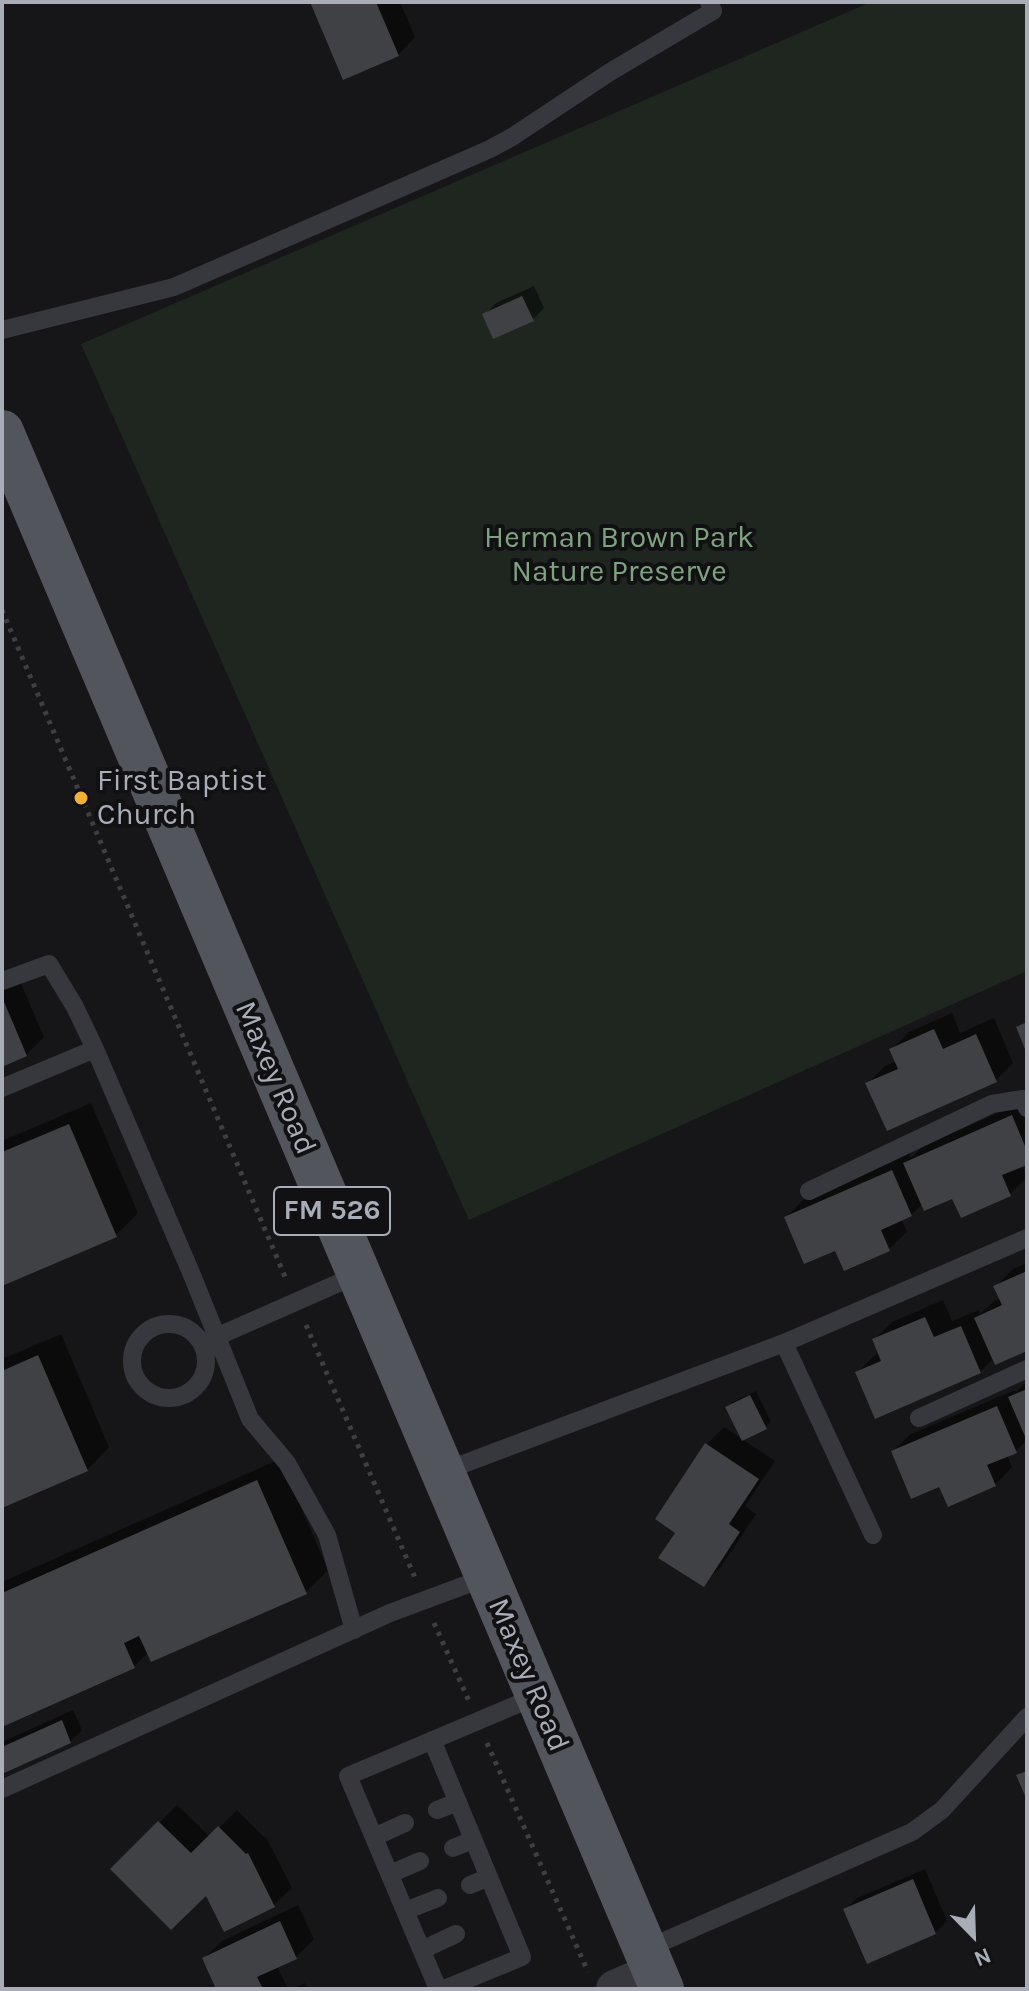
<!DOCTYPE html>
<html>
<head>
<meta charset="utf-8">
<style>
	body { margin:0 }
	#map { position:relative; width:1029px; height:1991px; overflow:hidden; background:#161618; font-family:Karla,sans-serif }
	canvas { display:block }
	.frame { position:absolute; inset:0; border:4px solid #a8adb8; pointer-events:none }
	.north { position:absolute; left:933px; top:1895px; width:80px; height:80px; -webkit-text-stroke:6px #111113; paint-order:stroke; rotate:157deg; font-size:22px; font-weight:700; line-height:32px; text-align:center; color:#a8adb8 }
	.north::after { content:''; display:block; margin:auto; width:28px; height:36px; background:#a8adb8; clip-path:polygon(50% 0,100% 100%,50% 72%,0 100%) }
</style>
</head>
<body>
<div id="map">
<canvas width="1029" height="1991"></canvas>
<div class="frame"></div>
<div class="north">N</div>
</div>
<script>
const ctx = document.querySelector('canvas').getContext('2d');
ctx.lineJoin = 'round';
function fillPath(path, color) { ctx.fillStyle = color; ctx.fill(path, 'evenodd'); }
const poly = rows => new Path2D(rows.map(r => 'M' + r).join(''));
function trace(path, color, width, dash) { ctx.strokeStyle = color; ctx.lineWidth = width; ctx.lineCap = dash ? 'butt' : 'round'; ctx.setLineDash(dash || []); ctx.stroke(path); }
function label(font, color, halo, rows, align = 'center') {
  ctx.font = font + ' Karla,sans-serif'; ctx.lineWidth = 8; ctx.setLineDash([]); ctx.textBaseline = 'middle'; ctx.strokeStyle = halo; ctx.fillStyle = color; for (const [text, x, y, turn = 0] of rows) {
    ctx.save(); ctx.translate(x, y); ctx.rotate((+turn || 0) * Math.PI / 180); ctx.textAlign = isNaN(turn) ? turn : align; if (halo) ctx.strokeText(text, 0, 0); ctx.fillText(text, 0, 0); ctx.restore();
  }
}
const green = poly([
	[871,2,1027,2,1027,971,469,1220,81,344]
]);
const shadow = poly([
	[312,2,400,2,415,37,398,55],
	[534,286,544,308,532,320,485,315,496,303],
	[19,979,44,1037,26,1055,2,1065,2,987],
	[952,1013,960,1033,994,1018,1013,1063,996,1080,868,1083,885,1066,896,1061,891,1050,909,1032],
	[1027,1100,1027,1163,1022,1165,1027,1177,1010,1194,953,1196,923,1203,911,1215,901,1219,907,1232,889,1249,845,1269,836,1248,786,1218,803,1200,909,1154,911,1158,923,1146],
	[91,1103,138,1213,116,1235,2,1284,2,1141],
	[1027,1263,1027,1348,994,1358,980,1372,857,1373,875,1355,880,1353,874,1340,892,1322,943,1300,952,1321,979,1310,980,1314,994,1301,1001,1297,996,1286,1013,1269],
	[61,1334,109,1447,87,1470,2,1506,2,1359],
	[1027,1381,1027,1440,1016,1451,1007,1455,1012,1467,995,1485,940,1485,893,1451,911,1434,1015,1390,1016,1392],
	[756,1391,771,1422,766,1427,728,1407,733,1402],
	[724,1427,775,1461,745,1506,756,1514,721,1567,703,1584,678,1532,706,1445],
	[280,1459,328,1570,305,1593,148,1652,134,1667,2,1725,2,1582],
	[73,1710,82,1730,70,1742,2,1772,2,1742],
	[177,1805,210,1837,237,1810,265,1838,266,1837,292,1888,274,1905,206,1892,113,1869],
	[925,1869,947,1921,935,1933,846,1909,857,1898],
	[298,1905,314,1939,296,1957,277,1966,288,1989,218,1989,204,1958,222,1941],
	[305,1983,308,1989,292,1989]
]);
const building = poly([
	[310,2,376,2,399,56,343,80],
	[522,296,534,321,493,339,482,314],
	[2,997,27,1056,2,1067],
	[1027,1022,1027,1054,1016,1027],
	[934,1029,943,1049,976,1034,997,1082,887,1131,865,1083,898,1069,889,1049],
	[1012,1115,1027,1151,1027,1165,1002,1175,1011,1196,961,1218,952,1199,924,1211,903,1163],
	[69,1124,117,1237,2,1286,2,1152],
	[892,1170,912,1216,881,1230,890,1251,844,1271,835,1251,804,1264,784,1217],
	[1027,1271,1027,1351,995,1365,974,1318,1002,1305,993,1286],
	[925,1317,934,1337,961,1326,981,1373,875,1419,855,1372,881,1361,872,1339],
	[38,1355,88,1471,2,1508,2,1371],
	[1027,1389,1027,1441,1008,1397],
	[750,1395,767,1429,742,1441,725,1407],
	[997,1406,1017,1453,987,1465,996,1486,948,1507,939,1487,911,1499,891,1451],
	[705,1443,759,1479,729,1524,740,1532,704,1587,658,1558,675,1533,655,1519],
	[257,1480,307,1594,151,1662,139,1636,124,1643,135,1668,2,1727,2,1593],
	[62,1720,71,1743,2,1774,2,1747],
	[1027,1771,1027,1800,1016,1775],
	[158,1821,191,1853,218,1826,246,1854,248,1853,275,1907,224,1932,206,1896,171,1930,110,1869],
	[913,1879,936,1934,867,1964,843,1909],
	[280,1921,297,1959,257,1977,263,1989,216,1989,202,1958]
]);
const path = poly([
	[2,610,286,1279],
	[306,1325,416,1580],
	[434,1623,469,1701],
	[487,1743,588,1972]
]);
const service = poly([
	[2,330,174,287,490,149,512,137,610,72,713,11,709,2],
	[2,981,49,964,75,1007,95,1049,192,1275,250,1419,287,1463,327,1535,354,1630],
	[2,1088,95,1049],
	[809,1191,992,1104,1023,1099,1027,1108],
	'132 1361a37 37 0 1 1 74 0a37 37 0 1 1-74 0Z',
	[207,1341,359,1274],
	[784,1343,873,1535],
	[919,1418,1027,1369],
	[442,1472,784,1343,1027,1238],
	[432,1740,522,1957,444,1989],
	[2,1789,390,1613,487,1577],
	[437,1810,458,1802],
	[374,1837,405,1823],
	[453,1848,473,1840],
	[390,1874,420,1861],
	[470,1885,489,1877],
	[405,1911,438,1898],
	[422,1950,456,1934],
	[644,1950,912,1832,942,1810,1027,1717],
	[438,1989,348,1776,537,1696]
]);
const minor = poly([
	[615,1989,654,1972]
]);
const primary = poly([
	[2,432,662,1989]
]);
const markers = [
	[81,798,8,"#f2b134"]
];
const shields = [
	[332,1211,116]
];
const shieldNames = [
	["FM 526",332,1211]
];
const parkNames = [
	["Herman Brown Park",619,538],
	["Nature Preserve",619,572]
];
const poiNames = [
	["First Baptist",97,781],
	["Church",97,815]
];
const streetNames = [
	["Maxey Road",275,1078,67],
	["Maxey Road",528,1675,67]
];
fillPath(green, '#1e261f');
fillPath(shadow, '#0007');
fillPath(building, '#404145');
trace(path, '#3d3f44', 5, [4, 6]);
trace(service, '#37383d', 18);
trace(minor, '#37383d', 38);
trace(primary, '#53555c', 44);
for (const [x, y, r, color] of markers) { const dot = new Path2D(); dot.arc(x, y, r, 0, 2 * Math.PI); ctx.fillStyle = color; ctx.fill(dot); trace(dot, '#111113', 3); }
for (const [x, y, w] of shields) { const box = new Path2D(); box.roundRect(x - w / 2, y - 24, w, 48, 6); ctx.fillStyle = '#111113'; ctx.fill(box); trace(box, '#a8adb8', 2); }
label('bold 28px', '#a8adb8', null, shieldNames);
label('30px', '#7fa381', '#111113', parkNames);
label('30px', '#a8adb8', '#111113', poiNames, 'left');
label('30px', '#a8adb8', '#111113', streetNames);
</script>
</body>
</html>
